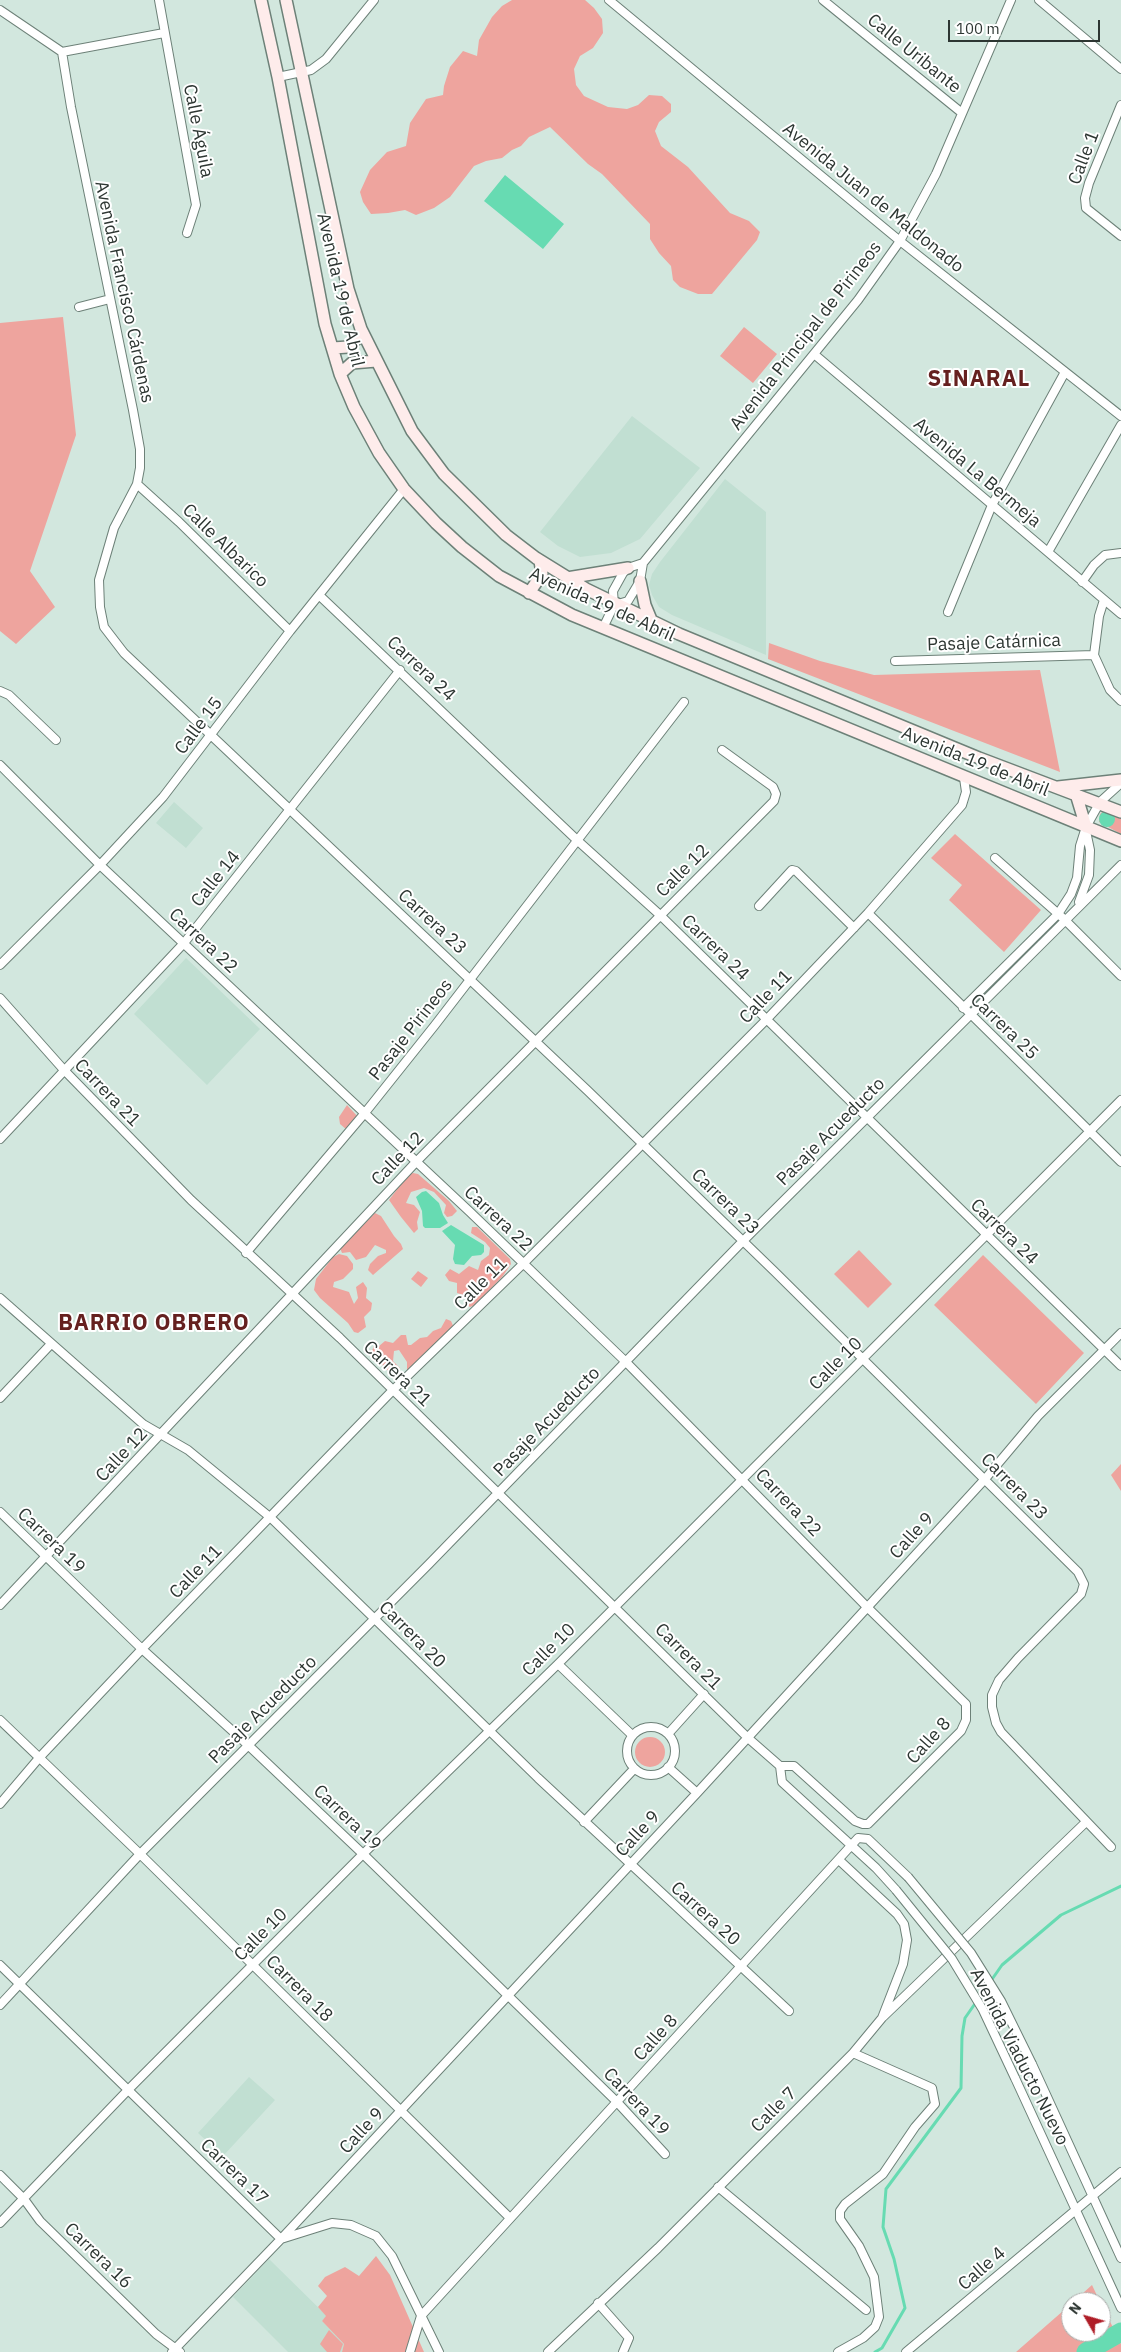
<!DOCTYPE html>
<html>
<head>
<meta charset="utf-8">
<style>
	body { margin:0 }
	#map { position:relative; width:1121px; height:2352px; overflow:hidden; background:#d2e7de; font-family:"IBM Plex Sans",sans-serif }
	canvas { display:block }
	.north { position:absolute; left:1061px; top:2292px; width:50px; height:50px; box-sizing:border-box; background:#fff; border:1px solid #abafad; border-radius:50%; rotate:308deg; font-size:14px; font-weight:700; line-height:20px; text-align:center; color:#2d3632 }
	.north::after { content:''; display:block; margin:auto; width:18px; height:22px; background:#af1d27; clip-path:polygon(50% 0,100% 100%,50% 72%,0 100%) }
	.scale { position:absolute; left:948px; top:20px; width:152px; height:22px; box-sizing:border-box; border:2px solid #2d3632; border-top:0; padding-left:6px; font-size:15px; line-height:18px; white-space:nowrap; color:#2d3632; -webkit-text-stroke:4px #fff; paint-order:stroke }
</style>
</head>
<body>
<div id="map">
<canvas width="1121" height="2352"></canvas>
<div class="north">N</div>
<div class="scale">100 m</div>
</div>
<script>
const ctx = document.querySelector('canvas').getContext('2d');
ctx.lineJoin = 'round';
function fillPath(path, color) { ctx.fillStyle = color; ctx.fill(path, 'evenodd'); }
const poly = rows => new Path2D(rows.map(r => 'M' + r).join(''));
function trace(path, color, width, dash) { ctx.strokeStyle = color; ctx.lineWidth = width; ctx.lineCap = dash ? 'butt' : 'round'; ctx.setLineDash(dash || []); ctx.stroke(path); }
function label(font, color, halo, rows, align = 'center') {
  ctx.font = font + ' "IBM Plex Sans",sans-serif'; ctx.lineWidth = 4; ctx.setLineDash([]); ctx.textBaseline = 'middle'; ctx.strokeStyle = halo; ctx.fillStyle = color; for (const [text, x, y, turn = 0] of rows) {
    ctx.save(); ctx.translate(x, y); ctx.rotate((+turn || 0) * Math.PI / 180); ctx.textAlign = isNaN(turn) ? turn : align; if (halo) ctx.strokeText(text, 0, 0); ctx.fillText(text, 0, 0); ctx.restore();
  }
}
const built = poly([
	[632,416,700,468,640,539,611,553,580,557,558,546,540,532],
	[725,479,766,512,766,655,672,615,659,607,652,595,649,585,652,574,660,562],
	[174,802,203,828,186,848,156,823],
	[186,958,260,1029,207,1085,134,1014],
	[249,2077,275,2100,223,2156,198,2133],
	[269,2259,327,2316,322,2321,344,2344,342,2352,288,2352,233,2297]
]);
const green = poly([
	[512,0,585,0,594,8,602,19,603,33,593,48,580,56,574,69,576,85,584,96,608,107,627,109,638,105,649,95,662,96,671,104,671,112,659,122,655,131,661,146,688,167,730,213,749,221,760,232,757,240,712,294,698,294,680,287,673,280,671,266,659,253,650,239,650,224,602,174,588,164,550,127,529,137,521,146,512,150,502,158,486,161,474,166,450,197,434,208,416,215,405,210,388,213,371,214,363,202,360,192,370,170,387,152,406,146,410,123,426,99,443,95,444,86,450,67,463,51,477,56,479,40,492,17,502,6],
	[63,317,76,435,30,571,55,607,16,644,0,631,0,323],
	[744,327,777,354,753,383,720,356],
	[769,643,820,661,874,675,1040,670,1060,772,768,659],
	[1103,811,1121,816,1121,834,1099,822,1100,814],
	[955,834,1041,910,1004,952,949,900,962,885,931,858],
	[347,1105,358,1117,347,1130,340,1124,339,1117],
	[413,1173,418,1174,449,1201,457,1211,452,1216,447,1217,444,1213,446,1205,434,1192,424,1188,411,1192,406,1203,414,1205,420,1212,417,1222,418,1229,414,1233,401,1217,389,1200,408,1175],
	[375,1213,381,1216,394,1236,401,1244,403,1249,373,1275,368,1270,370,1264,378,1256,386,1253,386,1250,375,1245,366,1257,356,1260,350,1252,342,1253,340,1248],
	[472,1227,477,1227,510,1259,511,1264,503,1276,475,1305,470,1307,465,1304,467,1296,457,1293,457,1283,449,1281,445,1275,450,1269,459,1274,469,1266,478,1270,481,1261,489,1255,490,1248,485,1242,471,1233],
	[859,1250,892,1284,868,1308,834,1274],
	[339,1254,347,1256,353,1264,353,1269,343,1279,334,1282,333,1287,349,1292,354,1304,358,1298,356,1287,363,1282,367,1288,366,1298,372,1303,371,1310,364,1317,366,1327,358,1333,354,1332,348,1323,320,1298,314,1290,316,1279,333,1257],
	[983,1255,1084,1353,1036,1404,934,1305],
	[418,1271,428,1278,421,1287,411,1279],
	[446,1319,451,1321,454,1328,410,1371,407,1370,407,1362,399,1350,394,1351,393,1361,400,1368,396,1374,391,1374,371,1353,374,1346,379,1346,385,1341,393,1343,401,1335,406,1335,408,1345,411,1345,420,1338,427,1337,433,1331,441,1328],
	[1121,1464,1121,1491,1111,1475],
	'635 1752a15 15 0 1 1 30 0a15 15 0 1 1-30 0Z',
	[376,2256,390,2275,424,2352,342,2352,344,2344,322,2321,326,2316,318,2307,327,2296,318,2286,325,2277,345,2267,359,2276],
	[1092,2285,1100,2302,1073,2302],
	[1101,2303,1121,2344,1121,2352,1016,2352,1071,2304,1071,2332,1101,2332],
	[329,2330,343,2344,340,2352,327,2352,320,2344]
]);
const water = poly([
	[505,175,564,224,543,249,484,201],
	'1099 819a8 8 0 1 1 16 0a8 8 0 1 1-16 0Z',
	[426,1191,439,1203,443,1215,448,1223,440,1228,425,1228,423,1226,422,1211,416,1197,422,1192],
	[451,1225,484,1245,484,1252,481,1255,472,1256,464,1265,455,1264,453,1259,455,1245,442,1231]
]);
const stream = poly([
	[875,2352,882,2348,905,2308,894,2259,883,2227,886,2189,961,2088,962,2036,965,2018,1002,1965,1061,1915,1121,1886]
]);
const river = poly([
	[1086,2352,1121,2332]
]);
const street = poly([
	[159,0,196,205,187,233],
	[609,0,900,241,1121,416],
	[823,0,962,113],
	[1039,0,1121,69],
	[0,10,62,52,71,107,133,410,140,449,140,468,137,484,114,528,99,580,100,607,104,627,124,653,588,1091,774,1271,1078,1572,1084,1584,1081,1594,1018,1658,999,1680,992,1695,992,1707,996,1723,1001,1732,1111,1847],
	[62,52,164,33],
	[278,77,311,70,326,59,374,0],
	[1121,105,1089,183,1085,198,1086,208,1121,236],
	[79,307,110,299],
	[814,354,1121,614],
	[137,484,179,522,290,631],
	[1048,552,1121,425],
	[1082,582,1094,565,1105,555,1121,553],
	[320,596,578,841,660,915,1121,1366],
	[1104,600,1099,616,1094,655,1110,690,1121,701],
	[618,604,628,601,640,581,643,563,858,300,900,241,936,174,1011,0],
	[948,612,992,505,1065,372],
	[603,628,614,605,613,591,623,573,628,568,643,563],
	[895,661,1094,655],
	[0,691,9,695,56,740],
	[0,765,100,865,470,1212,626,1362,867,1607,966,1704,966,1720,961,1731,868,1824,863,1824,855,1821,794,1766,780,1766],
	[995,858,1064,919,1121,976],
	[1079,902,1089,875,1090,850,1086,831],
	[759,906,792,870,796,871,854,928],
	[868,913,1121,1162],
	[0,965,100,865,163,797,290,631,404,489],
	[0,998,64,1070,191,1200,340,1338,748,1738,780,1766,782,1782,876,1868,896,1890],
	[963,1008,1058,914,1071,894,1077,878,1080,846,1086,827,1100,802,1121,783],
	[0,1139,184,943,400,670],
	[246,1253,364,1114,435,1025,684,702],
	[0,1298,143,1424,188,1450,271,1518,538,1778,789,2011],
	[0,1398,51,1344],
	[0,1512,142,1649,248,1745,363,1854,617,2102,665,2154],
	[0,1605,416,1162,774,801,776,794,773,787,722,750],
	[558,1664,632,1735],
	[0,1720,140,1854,510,2218],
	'627 1751a24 24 0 1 1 48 0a24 24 0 1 1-48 0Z',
	[668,1734,704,1694],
	[668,1767,697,1793],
	[0,1804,39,1758,142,1649,392,1391,524,1263,767,1019,868,913,962,805,966,792,964,778],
	[584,1822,634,1769],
	[0,1965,281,2239,332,2223,351,2225,376,2236,392,2256,439,2352],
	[0,2005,140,1854,429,1564,743,1241,1121,865],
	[883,2017,1086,1822],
	[1032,2064,1121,2258],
	[1015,2078,1121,2308],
	[0,2175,24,2199,40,2221,156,2334,180,2352],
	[718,2187,866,2310],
	[0,2223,128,2090,363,1854,558,1664,1121,1100],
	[598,2303,629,2338,623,2352],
	[172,2352,281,2239,697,1793,985,1479,1038,1416,1121,1333],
	[410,2352,421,2316,858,1838,868,1839,908,1877],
	[548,2352,658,2248,853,2053,882,2018,903,1964,907,1940,904,1924,897,1914,839,1860],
	[838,2352,863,2338,875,2327,879,2317,874,2277,859,2246,840,2219,840,2211,845,2204,883,2174,915,2127,935,2104,932,2088,853,2053],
	[906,2352,1121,2172]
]);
const secondary = poly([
	[261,0,278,77,325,324,340,374,354,407,379,453,404,489,436,523,462,547,499,576,572,615,1121,841],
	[286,0,348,289,361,329,412,431,444,474,506,535,536,558,586,589,679,634,979,758,1121,812],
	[333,348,348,347,363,333],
	[340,374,352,363,376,361],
	[567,578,628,568],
	[640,581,645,605,652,622],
	[529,593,542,574,540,561],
	[1058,787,1121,780],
	[1076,794,1086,827]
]);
const streetBridge = poly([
	[908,1877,971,1953,1001,2001,1032,2064],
	[896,1890,952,1959,983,2010,1015,2078]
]);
const streetNames = [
	["Calle Uribante",914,54,39],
	["Calle Águila",198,131,79],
	["Calle 1",1084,158,-69],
	["Avenida Juan de Maldonado",873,198,39],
	["Avenida 19 de Abril",340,290,77],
	["Avenida Francisco Cárdenas",124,292,78],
	["Avenida Principal de Pirineos",806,336,-52],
	["Avenida La Bermeja",977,473,40],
	["Calle Albarico",225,546,44],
	["Avenida 19 de Abril",602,605,24],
	["Pasaje Catárnica",994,643,-2],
	["Carrera 24",421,669,43],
	["Calle 15",199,726,-53],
	["Avenida 19 de Abril",975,762,22],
	["Calle 12",683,871,-45],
	["Calle 14",216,879,-51],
	["Carrera 23",432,922,43],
	["Carrera 22",203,941,43],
	["Carrera 24",715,948,44],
	["Calle 11",766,997,-46],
	["Carrera 25",1004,1027,44],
	["Pasaje Pirineos",411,1030,-52],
	["Carrera 21",107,1093,46],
	["Pasaje Acueducto",831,1132,-45],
	["Calle 12",398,1159,-46],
	["Carrera 23",725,1202,44],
	["Carrera 22",498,1219,43],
	["Carrera 24",1004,1232,44],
	["Calle 11",481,1284,-45],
	["Calle 10",836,1364,-45],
	["Carrera 21",397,1374,44],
	["Pasaje Acueducto",547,1422,-46],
	["Calle 12",122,1455,-47],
	["Carrera 23",1014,1487,45],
	["Carrera 22",788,1503,46],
	["Calle 9",912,1536,-48],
	["Carrera 19",51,1541,44],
	["Calle 11",196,1572,-46],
	["Carrera 20",412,1635,45],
	["Calle 10",549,1650,-45],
	["Carrera 21",688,1657,45],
	["Pasaje Acueducto",263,1710,-45],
	["Calle 8",929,1741,-48],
	["Carrera 19",347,1818,44],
	["Calle 9",638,1834,-47],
	["Carrera 20",705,1914,42],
	["Calle 10",261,1935,-45],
	["Carrera 18",299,1989,45],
	["Calle 8",656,2038,-48],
	["Avenida Viaducto Nuevo",1019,2057,63],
	["Carrera 19",636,2102,46],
	["Calle 7",774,2110,-45],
	["Calle 9",362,2131,-47],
	["Carrera 17",234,2172,44],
	["Carrera 16",98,2256,44],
	["Calle 4",982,2269,-41]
];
const districtNames = [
	["SINARAL",979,380],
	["BARRIO OBRERO",154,1324]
];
fillPath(built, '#c1dfd2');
fillPath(green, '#eea49e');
fillPath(water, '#67dbb2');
trace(stream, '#67dbb2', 3);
trace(river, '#67dbb2', 19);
trace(street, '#6d8178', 10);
trace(secondary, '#6d8178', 14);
trace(street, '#fff', 8);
trace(secondary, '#feeceb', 11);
trace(streetBridge, '#6d8178', 10, []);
trace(streetBridge, '#fff', 8);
label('18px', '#2d3632', '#fff', streetNames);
ctx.letterSpacing = '1px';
label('bold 22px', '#65201f', '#fff', districtNames);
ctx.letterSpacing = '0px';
</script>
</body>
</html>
